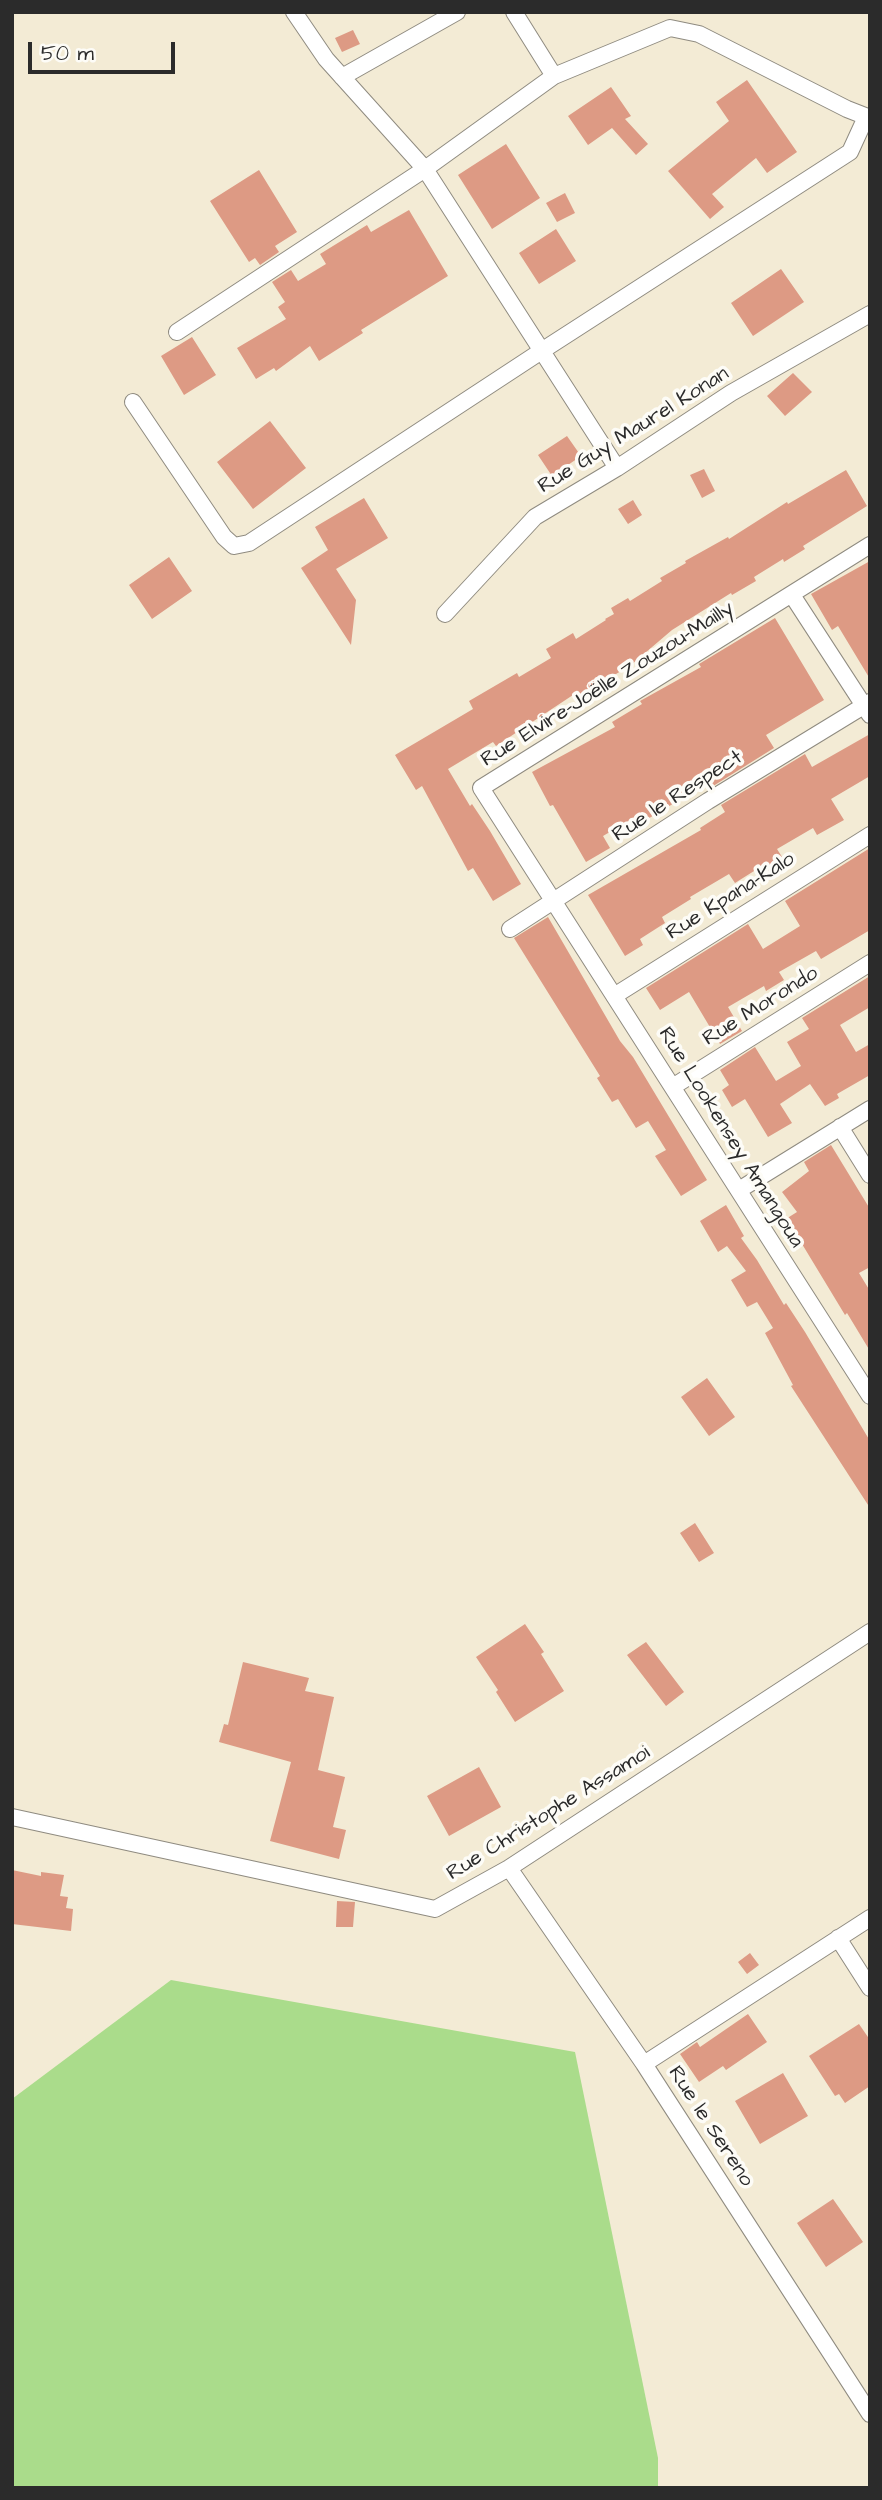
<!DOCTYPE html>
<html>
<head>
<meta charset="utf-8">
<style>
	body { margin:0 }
	#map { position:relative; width:882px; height:2500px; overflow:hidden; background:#f3ebd5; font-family:"Architects Daughter",sans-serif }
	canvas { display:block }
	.frame { position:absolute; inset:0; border:14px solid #2b2b2b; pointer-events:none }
	.scale { position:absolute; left:28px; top:42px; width:147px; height:32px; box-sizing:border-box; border:4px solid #2b2b2b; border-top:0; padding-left:9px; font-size:21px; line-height:24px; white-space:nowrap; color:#2b2b2b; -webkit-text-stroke:5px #fdfcf7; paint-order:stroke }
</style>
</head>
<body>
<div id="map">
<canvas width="882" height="2500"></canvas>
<div class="frame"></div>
<div class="scale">50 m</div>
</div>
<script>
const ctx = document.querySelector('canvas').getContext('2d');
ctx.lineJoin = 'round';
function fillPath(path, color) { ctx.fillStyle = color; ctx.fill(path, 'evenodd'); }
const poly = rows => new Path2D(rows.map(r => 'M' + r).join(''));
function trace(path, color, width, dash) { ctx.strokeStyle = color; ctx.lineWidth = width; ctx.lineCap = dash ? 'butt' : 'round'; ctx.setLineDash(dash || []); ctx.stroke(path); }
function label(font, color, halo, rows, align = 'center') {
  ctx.font = font + ' "Architects Daughter",sans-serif'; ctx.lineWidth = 7; ctx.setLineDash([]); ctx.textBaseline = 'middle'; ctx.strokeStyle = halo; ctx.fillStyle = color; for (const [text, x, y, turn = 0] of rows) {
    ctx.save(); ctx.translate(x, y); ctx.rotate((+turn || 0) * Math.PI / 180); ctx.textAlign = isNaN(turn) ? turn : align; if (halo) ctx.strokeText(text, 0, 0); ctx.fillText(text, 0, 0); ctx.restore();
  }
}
const green = poly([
	[171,1980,575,2052,658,2458,658,2488,12,2488,12,2099]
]);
const building = poly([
	[353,30,360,44,342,52,335,38],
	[747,80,797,152,767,173,756,158,712,194,724,207,710,219,668,171,729,121,716,102],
	[611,87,631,116,625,119,648,144,636,155,612,128,588,145,568,116],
	[506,144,540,198,492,229,458,175],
	[259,170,297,232,275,246,279,252,260,265,255,258,249,262,210,201],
	[565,193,575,213,557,222,546,203],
	[409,210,448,276,361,330,363,333,319,361,310,346,276,371,274,368,256,379,237,348,286,319,278,307,285,302,272,282,291,270,298,281,326,264,320,254,367,225,371,232],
	[556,229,576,261,539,284,519,253],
	[781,269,804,302,753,336,731,303],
	[192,337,216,375,184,395,161,356],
	[793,373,812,392,785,416,767,396],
	[270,421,306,468,253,509,217,462],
	[567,436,581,456,552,476,538,455],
	[704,469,715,491,702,498,690,475],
	[846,470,867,506,803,546,805,549,784,562,783,559,754,577,756,581,732,595,731,593,672,630,631,665,576,698,573,695,496,746,493,742,448,769,470,806,472,804,490,831,521,884,493,901,473,868,468,871,422,786,416,790,395,755,473,709,469,701,517,673,519,677,551,658,546,649,573,633,576,639,606,620,605,619,614,614,611,608,628,598,630,601,662,581,660,578,686,563,685,561,728,537,729,539,787,502,788,504],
	[364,498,388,538,336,569,356,600,351,645,301,568,328,550,315,527],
	[633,500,642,515,628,524,618,509],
	[169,557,192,591,152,619,129,585],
	[870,561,870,679,838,626,832,630,811,594],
	[775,618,824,700,766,735,774,748,710,788,708,784,691,793,641,823,637,816,603,836,610,848,586,862,553,805,550,806,532,772,615,727,612,722,642,704,640,701,701,667,699,664],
	[870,734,870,776,831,799,844,820,817,835,813,828,777,849,784,860,766,872,762,866,735,883,729,874,690,897,691,899,662,917,665,923,640,939,643,945,625,956,588,895,701,830,700,828,725,812,721,805,805,754,812,767],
	[870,848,870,930,821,959,816,951,779,972,784,980,766,991,764,986,728,1007,742,1031,720,1044,689,992,660,1010,646,988,748,924,763,949,800,926,785,901],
	[548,917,620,1041,633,1057,707,1180,681,1196,655,1156,666,1150,648,1121,636,1128,618,1099,612,1102,597,1078,600,1076,514,938],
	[870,976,870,1007,840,1025,856,1052,870,1044,870,1075,837,1094,839,1098,825,1106,810,1084,780,1104,792,1123,768,1137,745,1099,732,1107,722,1090,729,1085,720,1070,755,1047,776,1081,801,1066,787,1042,809,1029,802,1018],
	[831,1145,870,1209,870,1267,859,1273,870,1291,870,1351,847,1313,845,1315,799,1239,793,1242,781,1222,797,1212,782,1192,809,1171,804,1162],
	[726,1205,744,1236,741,1238,757,1260,784,1305,786,1303,805,1332,870,1441,870,1508,791,1386,793,1385,765,1333,773,1328,757,1302,747,1307,731,1280,746,1271,727,1246,718,1252,700,1221],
	[707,1378,735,1417,709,1436,681,1397],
	[695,1523,714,1553,699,1562,680,1533],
	[525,1624,544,1652,541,1654,564,1691,515,1722,496,1692,498,1690,476,1657],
	[646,1642,684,1692,666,1706,627,1655],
	[243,1662,309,1678,305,1691,334,1697,318,1770,345,1777,333,1827,346,1830,339,1859,270,1841,291,1762,219,1742,224,1724,228,1725],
	[479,1767,501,1807,449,1836,427,1796],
	[12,1870,41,1876,41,1872,64,1875,60,1896,68,1897,66,1908,73,1909,71,1931,12,1924],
	[337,1901,355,1902,353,1927,336,1927],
	[750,1953,759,1965,747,1974,738,1962],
	[748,2014,767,2042,726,2070,723,2066,699,2082,680,2054,697,2042,700,2047],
	[859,2024,870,2040,870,2086,845,2103,839,2094,835,2096,809,2056],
	[783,2073,808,2116,760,2144,735,2101],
	[833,2199,863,2242,826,2267,797,2223]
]);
const minor = poly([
	[294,12,326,59,425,169,617,468],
	[514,12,554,76],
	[342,77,457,12],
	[177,332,425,169,554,76,670,28,699,34,847,109,870,118],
	[133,402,224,537,234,546,249,543,543,350,850,152,866,117],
	[870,545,481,788,870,1396],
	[792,595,870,715],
	[445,614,535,517,617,468,731,393,870,314],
	[510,929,708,801,870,702],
	[614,996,870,835],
	[674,1086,870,963],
	[840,1127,870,1175],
	[739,1190,870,1109],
	[12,1817,435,1909,509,1868,870,1632],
	[509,1868,644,2064,870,2414],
	[838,1938,870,1988],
	[644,2064,870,1918]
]);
const streetNames = [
	["Rue Guy Maurel Konan",634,431,-32],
	["Rue Elvire-Joëlle Zouzou-Mailly",608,685,-32],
	["Rue le Respect",678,797,-33],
	["Rue Kpana-Kalo",731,897,-32],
	["Rue Morondo",761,1007,-32],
	["Rue Lookensey Amangoua",730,1138,58],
	["Rue Christophe Assamoi",549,1814,-32],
	["Rue le Sereno",710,2127,57]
];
fillPath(green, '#aadc8b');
fillPath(building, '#dd9a84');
trace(minor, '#8f8b80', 18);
trace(minor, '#fff', 16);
label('21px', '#2b2b2b', '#fdfcf7', streetNames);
</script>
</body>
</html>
